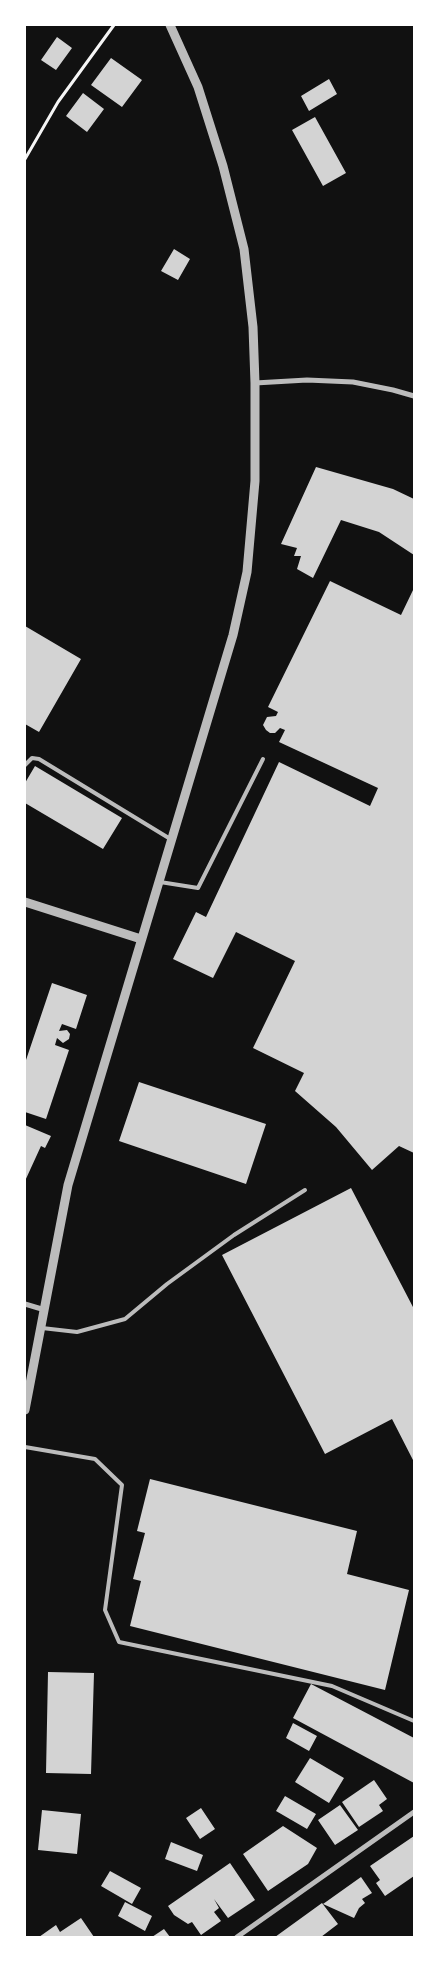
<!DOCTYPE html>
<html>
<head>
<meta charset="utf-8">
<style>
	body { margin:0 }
	#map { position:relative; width:439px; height:1962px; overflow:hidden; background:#111; font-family:Rubik,sans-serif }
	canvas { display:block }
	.frame { position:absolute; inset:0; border:26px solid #fff; pointer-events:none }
</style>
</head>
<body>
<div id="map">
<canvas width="439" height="1962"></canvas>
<div class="frame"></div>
</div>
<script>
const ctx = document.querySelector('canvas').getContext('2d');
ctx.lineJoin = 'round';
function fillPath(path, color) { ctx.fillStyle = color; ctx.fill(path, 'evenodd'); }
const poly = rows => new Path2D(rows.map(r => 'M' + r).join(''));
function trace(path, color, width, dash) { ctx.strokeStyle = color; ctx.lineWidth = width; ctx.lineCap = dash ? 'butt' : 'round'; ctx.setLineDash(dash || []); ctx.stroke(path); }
const building = poly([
	[57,37,72,48,56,70,41,60],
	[111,58,142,80,122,107,91,85],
	[329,79,337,94,309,111,301,96],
	[83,93,104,109,87,132,66,116],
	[315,117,346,173,323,186,292,130],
	[174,249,190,259,178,280,161,271],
	[316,467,393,489,414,499,414,555,379,532,341,520,313,578,297,569,301,556,294,556,297,548,281,544],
	[330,581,401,615,414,588,414,1153,399,1146,372,1170,336,1127,295,1091,304,1073,253,1048,295,961,236,932,213,978,173,959,196,912,206,917,279,762,370,806,378,788,279,742,285,730,280,728,275,733,270,733,266,730,263,725,267,717,276,716,278,712,268,707],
	[25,626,81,659,39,732,25,724],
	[35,766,122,818,103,849,25,803,25,783],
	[52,983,87,995,76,1029,62,1024,59,1031,67,1030,70,1034,69,1039,63,1043,57,1038,55,1045,69,1050,46,1119,25,1112,25,1063],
	[139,1082,266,1124,246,1184,119,1141],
	[25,1125,51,1136,45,1148,41,1146,25,1181],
	[351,1188,414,1309,414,1462,392,1419,325,1454,222,1255],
	[150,1479,357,1531,347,1574,409,1590,385,1690,130,1626,141,1581,133,1579,145,1533,137,1531],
	[48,1672,94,1673,91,1774,46,1773],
	[311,1684,414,1738,414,1783,293,1718],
	[293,1723,317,1736,309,1751,286,1738],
	[310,1758,344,1778,329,1803,295,1782],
	[374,1780,387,1799,379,1805,383,1811,359,1827,342,1802],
	[285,1796,316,1814,307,1829,276,1811],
	[340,1805,358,1830,335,1845,318,1820],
	[201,1808,215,1829,200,1839,186,1818],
	[42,1810,81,1814,77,1854,38,1850],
	[283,1826,317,1848,308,1864,268,1891,243,1854],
	[414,1836,414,1876,385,1896,376,1883,380,1880,370,1866],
	[171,1842,203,1855,197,1871,165,1859],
	[230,1863,255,1900,228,1918,214,1899,219,1908,214,1912,221,1921,201,1935,192,1922,188,1924,174,1915,168,1906],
	[110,1871,141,1888,132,1904,101,1886],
	[361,1877,372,1893,362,1899,365,1903,359,1908,354,1918,323,1904],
	[125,1902,152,1916,145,1931,118,1916],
	[322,1903,338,1924,321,1937,275,1937],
	[81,1918,94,1937,39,1937,56,1925,60,1932],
	[164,1929,170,1937,152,1937]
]);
const path = poly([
	[25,159,58,102,114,25]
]);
const service = poly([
	[25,765,32,758,39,759,172,840],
	[160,882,198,888,263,759],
	[42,1328,77,1332,125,1319,167,1284,234,1235,305,1190],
	[25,1447,95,1459,122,1485,105,1610,119,1642,332,1686,414,1721]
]);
const minor = poly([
	[255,383,307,380,353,382,393,390,414,396],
	[25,1304,45,1310],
	[237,1937,414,1812]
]);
const tertiary = poly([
	[25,902,141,939],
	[25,1410,68,1185,233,635,247,572,255,481,255,383,253,327,244,249,223,166,198,87,170,25]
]);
fillPath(building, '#d3d3d3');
trace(path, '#f5f5f5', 3);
trace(service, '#bcbcbc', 4);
trace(minor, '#bcbcbc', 5);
trace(tertiary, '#bcbcbc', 9);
</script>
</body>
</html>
